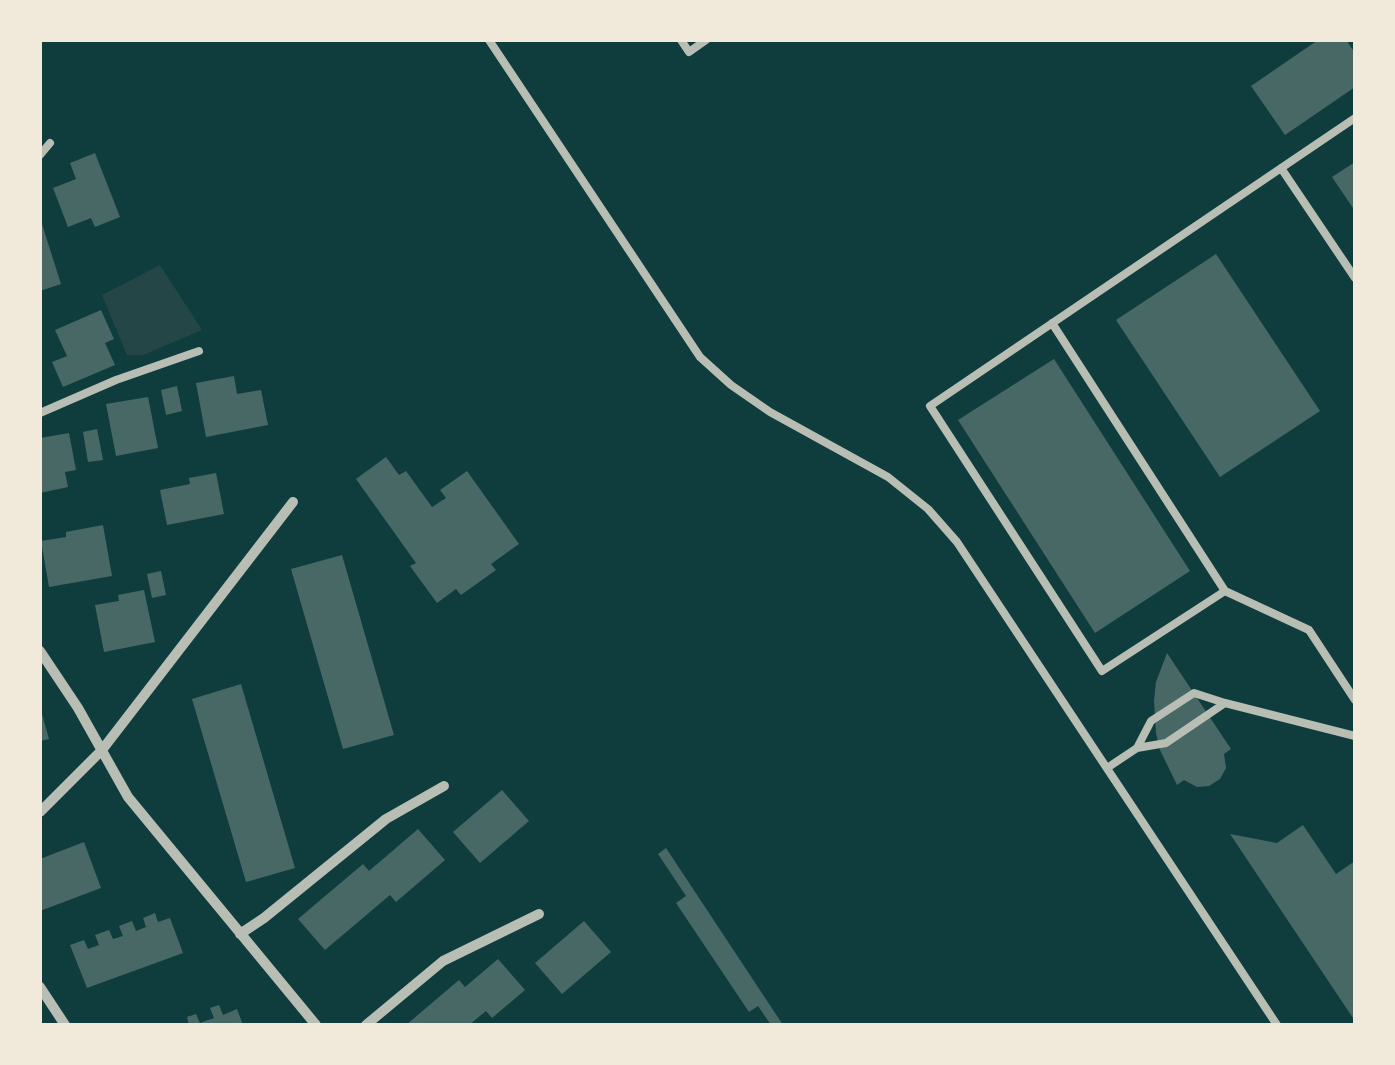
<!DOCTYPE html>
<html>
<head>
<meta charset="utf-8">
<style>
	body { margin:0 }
	#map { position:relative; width:1395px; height:1065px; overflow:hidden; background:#0f3d3e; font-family:"Golos Text",sans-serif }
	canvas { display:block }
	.frame { position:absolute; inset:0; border:42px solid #f1e9da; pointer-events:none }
</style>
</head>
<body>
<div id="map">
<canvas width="1395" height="1065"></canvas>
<div class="frame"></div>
</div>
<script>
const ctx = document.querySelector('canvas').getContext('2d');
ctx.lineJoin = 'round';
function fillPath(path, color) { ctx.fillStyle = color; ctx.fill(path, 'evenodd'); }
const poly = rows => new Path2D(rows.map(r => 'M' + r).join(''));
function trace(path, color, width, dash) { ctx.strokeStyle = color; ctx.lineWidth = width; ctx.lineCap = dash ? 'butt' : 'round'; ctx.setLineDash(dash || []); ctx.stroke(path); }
const green = poly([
	[160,265,202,330,143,355,127,355,102,295]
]);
const building = poly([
	[1318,40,1346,40,1355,53,1355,87,1285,135,1251,86],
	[95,153,120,217,95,227,91,218,68,227,53,188,76,179,70,163],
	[1355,162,1355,211,1332,177],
	[41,221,61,284,40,291,40,222],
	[1216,254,1320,411,1220,477,1116,320],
	[101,310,114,339,105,343,115,365,63,387,52,362,67,356,55,330],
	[1054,359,1190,571,1095,633,958,420],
	[234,376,237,394,261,390,268,425,206,437,196,383],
	[177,386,182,411,166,415,161,390],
	[148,397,158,448,116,456,106,404],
	[97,429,103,460,88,462,83,432],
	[69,433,76,470,65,472,68,487,40,493,40,438],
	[386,457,399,475,406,471,432,507,446,498,440,490,467,471,519,544,491,564,496,570,461,595,456,589,437,603,410,566,416,563,356,479],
	[216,473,224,514,167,525,160,490,190,484,189,478],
	[103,525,112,576,49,587,41,541,66,537,66,532],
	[342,555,394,735,343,749,291,569],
	[161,571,166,595,152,598,147,574],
	[144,590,155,642,104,652,95,605,119,601,118,595],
	[1167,653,1231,749,1224,754,1226,768,1220,779,1209,786,1197,787,1184,780,1177,785,1160,750,1156,733,1154,701,1156,682],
	[241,684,295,868,246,882,192,699],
	[40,707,49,739,40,741],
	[502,790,529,821,480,863,453,832],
	[1303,825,1336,874,1355,861,1355,1021,1230,834,1277,843],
	[418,829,445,860,396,902,390,895,325,950,298,919,363,864,369,871],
	[84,842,101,888,40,911,40,859],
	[666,848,783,1025,771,1025,758,1006,749,1012,676,903,686,896,658,854],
	[155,913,158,922,170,918,183,953,87,988,70,945,84,940,88,949,99,945,95,935,109,930,113,939,123,936,119,926,132,921,136,931,146,927,143,918],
	[584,921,611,952,562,994,535,963],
	[498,959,525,990,492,1018,486,1011,469,1025,406,1025,459,980,465,987],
	[219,1005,223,1015,237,1009,243,1025,189,1025,187,1017,196,1014,200,1023,214,1018,210,1008]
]);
const service = poly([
	[489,40,700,357,731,385,770,412,888,477,928,509,957,542,1277,1025],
	[681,40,689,52,706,40],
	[40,155,50,143],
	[1281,168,1355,278],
	[1052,323,1225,591,1309,630,1355,700],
	[40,413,116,380,199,351],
	[1225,591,1102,671,930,406,1355,118],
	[1137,748,1151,721,1194,693,1225,703],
	[1107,768,1137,748,1166,743,1225,703,1355,736]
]);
const minor = poly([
	[40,651,78,708,128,797,316,1025],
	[40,812,102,750,293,502],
	[240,934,264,918,386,819,444,786],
	[40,987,65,1025],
	[366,1025,443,961,539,914]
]);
fillPath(green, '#244646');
fillPath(building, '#486865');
trace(service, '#b8beb3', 8);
trace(minor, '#b8beb3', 10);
</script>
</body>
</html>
